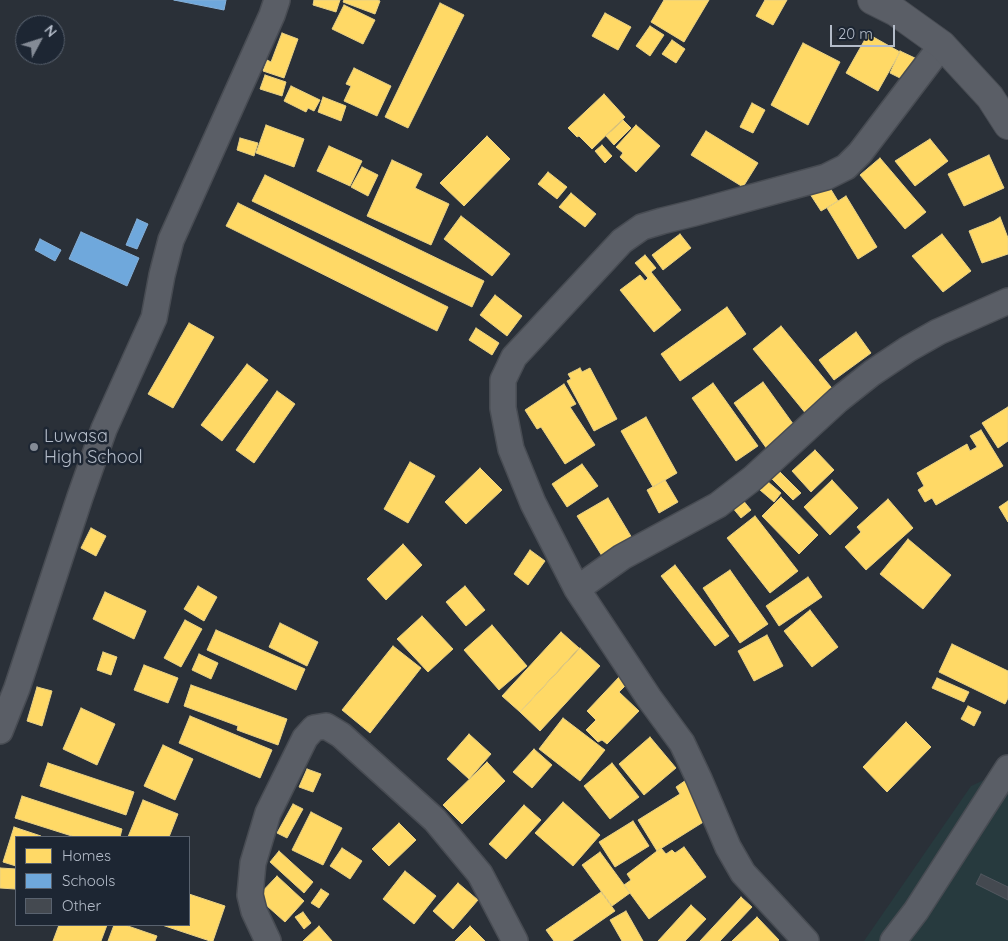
<!DOCTYPE html>
<html>
<head>
<meta charset="utf-8">
<style>
	body { margin:0 }
	#map { position:relative; width:1008px; height:941px; overflow:hidden; background:#2a3038; font-family:Quicksand,sans-serif }
	canvas { display:block }
	.legend { position:absolute; left:15px; top:836px; width:175px; height:90px; box-sizing:border-box; background:#1d2633; border:1px solid #59626f; margin:0; padding:6px 9px; list-style:none; font-size:15px; color:#b4bcc9 }
	.legend li { display:flex; align-items:center; gap:10px; height:25px }
	.legend b { width:25px; border:1px solid #59626f }
	.north { position:absolute; left:15px; top:15px; width:50px; height:50px; box-sizing:border-box; background:#1d2633; border:1px solid #59626f; border-radius:50%; rotate:50deg; font-size:14px; font-weight:700; line-height:20px; text-align:center; color:#b4bcc9 }
	.north::after { content:''; display:block; margin:auto; width:18px; height:22px; background:#848b96; clip-path:polygon(50% 0,100% 100%,50% 72%,0 100%) }
	.scale { position:absolute; left:830px; top:25px; width:65px; height:22px; box-sizing:border-box; border:2px solid #b4bcc9; border-top:0; padding-left:6px; font-size:15px; line-height:18px; white-space:nowrap; color:#b4bcc9; -webkit-text-stroke:4px #1d2633; paint-order:stroke }
</style>
</head>
<body>
<div id="map">
<canvas width="1008" height="941"></canvas>
<ul class="legend">
<li><b style="height:14px;background:#ffd966"></b>Homes</li>
<li><b style="height:14px;background:#6fa8dc"></b>Schools</li>
<li><b style="height:14px;background:#444950"></b>Other</li>
</ul>
<div class="north">N</div>
<div class="scale">20 m</div>
</div>
<script>
const ctx = document.querySelector('canvas').getContext('2d');
ctx.lineJoin = 'round';
function fillPath(path, color) { ctx.fillStyle = color; ctx.fill(path, 'evenodd'); }
const poly = rows => new Path2D(rows.map(r => 'M' + r).join(''));
function trace(path, color, width, dash) { ctx.strokeStyle = color; ctx.lineWidth = width; ctx.lineCap = dash ? 'butt' : 'round'; ctx.setLineDash(dash || []); ctx.stroke(path); }
function label(font, color, halo, rows, align = 'center') {
  ctx.font = font + ' Quicksand,sans-serif'; ctx.lineWidth = 5; ctx.setLineDash([]); ctx.textBaseline = 'middle'; ctx.strokeStyle = halo; ctx.fillStyle = color; for (const [text, x, y, turn = 0] of rows) {
    ctx.save(); ctx.translate(x, y); ctx.rotate((+turn || 0) * Math.PI / 180); ctx.textAlign = isNaN(turn) ? turn : align; if (halo) ctx.strokeText(text, 0, 0); ctx.fillText(text, 0, 0); ctx.restore();
  }
}
const green = poly([
	[1008,769,1008,941,864,941,971,786]
]);
const homes = poly([
	[314,0,340,0,336,12,313,5,314,0],
	[344,0,378,0,380,1,375,14,343,2,344,0],
	[664,0,709,0,684,42,651,22,664,0],
	[765,0,787,0,773,25,756,16,765,0],
	[440,3,464,15,408,128,385,117,440,3],
	[344,5,375,20,363,44,332,29,344,5],
	[605,13,631,27,618,50,592,36,605,13],
	[650,26,664,35,650,56,636,46,650,26],
	[282,33,298,39,284,78,263,71,267,60,271,62,282,33],
	[868,34,900,52,878,91,846,73,868,34],
	[672,40,685,49,676,63,662,54,672,40],
	[803,43,840,62,808,125,771,105,803,43],
	[900,51,917,59,906,81,890,73,900,51],
	[354,68,391,86,377,116,344,101,351,86,346,84,354,68],
	[265,75,286,82,282,96,260,89,265,75],
	[291,86,320,100,314,111,308,108,306,112,284,101,291,86],
	[604,94,625,117,592,149,579,136,577,137,568,128,604,94],
	[323,97,346,106,341,121,318,112,323,97],
	[752,103,765,110,753,133,740,127,752,103],
	[623,120,631,128,614,145,606,136,623,120],
	[266,125,304,139,294,167,256,153,266,125],
	[636,125,660,146,636,172,620,157,623,153,616,147,636,125],
	[706,131,758,163,743,187,691,155,706,131],
	[487,136,510,159,464,206,440,183,487,136],
	[240,138,258,143,254,156,237,150,240,138],
	[930,139,948,161,915,186,895,161,930,139],
	[602,145,612,156,605,163,595,151,602,145],
	[329,146,362,161,350,186,317,171,329,146],
	[989,155,1004,188,964,206,948,174,989,155],
	[880,158,926,212,905,229,860,175,880,158],
	[392,160,422,174,415,188,449,204,431,245,367,216,392,160],
	[362,167,378,175,368,196,351,187,362,167],
	[548,172,567,187,557,199,538,184,548,172],
	[265,175,484,281,472,307,252,201,265,175],
	[827,183,838,201,821,211,810,194,827,183],
	[571,193,596,214,585,227,559,207,571,193],
	[846,196,877,247,858,259,827,208,846,196],
	[238,203,448,307,437,331,226,226,238,203],
	[461,216,510,254,492,276,444,239,461,216],
	[1000,217,1008,238,1008,254,982,263,969,231,994,221,1000,217],
	[680,234,691,248,663,270,652,255,680,234],
	[942,234,971,271,943,292,912,256,942,234],
	[645,255,656,268,651,272,681,310,654,332,620,290,640,275,645,281,648,278,635,263,645,255],
	[495,295,522,316,507,336,480,315,495,295],
	[727,307,746,334,680,381,661,354,727,307],
	[189,323,214,337,173,408,148,394,189,323],
	[781,326,835,392,807,415,753,349,781,326],
	[476,328,499,343,492,355,469,340,476,328],
	[856,332,871,353,834,380,819,360,856,332],
	[247,364,268,380,222,441,201,425,247,364],
	[580,368,582,372,590,368,617,419,594,431,567,381,571,379,568,374,580,368],
	[763,382,796,428,767,449,734,403,763,382],
	[713,383,758,446,736,461,692,398,713,383],
	[564,384,576,404,570,407,595,445,565,464,541,427,537,429,525,410,564,384],
	[277,391,295,404,254,463,236,450,277,391],
	[1008,407,1008,441,998,448,982,423,1008,407],
	[646,417,677,473,653,487,621,431,646,417],
	[981,430,1003,466,936,505,932,498,925,502,918,490,924,486,917,473,967,444,970,451,977,447,970,436,981,430],
	[815,450,834,470,811,492,792,471,815,450],
	[410,462,435,476,408,523,384,509,410,462],
	[582,464,598,486,567,507,552,484,582,464],
	[480,468,502,490,466,524,445,502,480,468],
	[779,471,801,493,793,500,771,478,779,471],
	[665,480,678,502,659,513,647,490,665,480],
	[832,480,858,508,830,535,804,507,832,480],
	[767,481,781,493,774,502,760,490,767,481],
	[781,497,818,535,799,554,762,516,781,497],
	[608,498,632,538,602,556,577,516,608,498],
	[742,499,751,510,741,518,732,507,742,499],
	[888,499,913,528,866,570,845,547,861,532,857,527,888,499],
	[1008,501,1008,522,999,507,1008,501],
	[755,516,798,571,770,593,727,538,755,516],
	[91,528,106,536,96,556,81,548,91,528],
	[908,539,951,575,923,609,880,574,908,539],
	[403,544,422,565,386,600,367,579,403,544],
	[530,550,545,561,528,585,514,574,530,550],
	[675,565,729,636,715,646,661,576,675,565],
	[730,570,768,624,740,643,703,588,730,570],
	[808,577,822,597,779,626,766,606,808,577],
	[198,586,217,597,204,621,184,609,198,586],
	[465,586,485,610,466,626,446,602,465,586],
	[105,592,146,611,134,639,93,619,105,592],
	[810,610,838,647,812,667,784,631,810,610],
	[422,616,453,649,428,672,397,639,422,616],
	[185,620,202,629,181,667,164,658,185,620],
	[280,623,318,642,307,666,269,647,280,623],
	[492,625,527,666,499,690,464,650,492,625],
	[216,630,305,669,296,690,207,650,216,630],
	[561,632,579,648,520,712,502,696,561,632],
	[767,635,783,666,754,681,738,651,767,635],
	[952,644,1008,671,1008,698,1005,704,939,672,952,644],
	[393,646,421,668,370,733,342,710,393,646],
	[580,648,600,666,540,731,520,712,580,648],
	[103,652,117,657,111,675,97,670,103,652],
	[199,654,218,663,211,679,192,670,199,654],
	[144,665,178,678,168,703,134,690,144,665],
	[620,676,628,683,619,692,639,711,607,744,602,740,598,742,586,730,596,720,587,711,620,676],
	[937,678,969,692,964,702,932,688,937,678],
	[191,685,287,719,278,745,237,730,238,726,184,706,191,685],
	[37,687,52,691,42,726,27,721,37,687],
	[968,706,981,712,974,726,961,719,968,706],
	[81,708,115,724,97,765,63,749,81,708],
	[190,716,272,750,260,778,179,743,190,716],
	[563,718,605,750,580,781,539,749,563,718],
	[906,722,931,747,887,792,863,767,906,722],
	[469,734,491,754,469,779,447,759,469,734],
	[650,737,676,768,644,795,619,764,650,737],
	[163,745,193,759,175,800,144,786,163,745],
	[534,749,552,765,532,788,513,772,534,749],
	[487,762,505,781,462,824,443,805,487,762],
	[48,763,134,792,126,815,40,786,48,763],
	[612,763,639,797,610,819,584,786,612,763],
	[307,769,321,774,313,792,299,787,307,769],
	[689,778,713,816,657,851,638,820,680,794,676,787,689,778],
	[22,796,122,829,120,837,75,837,15,818,22,796],
	[143,800,178,814,169,837,128,837,143,800],
	[563,802,600,835,573,866,535,833,563,802],
	[293,804,303,809,287,838,277,833,293,804],
	[524,805,541,820,506,859,489,844,524,805],
	[311,812,342,828,323,865,292,850,311,812],
	[633,821,649,846,615,867,599,842,633,821],
	[399,823,416,840,389,866,372,849,399,823],
	[14,827,41,836,41,837,16,837,16,866,3,862,14,827],
	[684,847,706,877,649,919,624,885,631,880,627,874,661,848,666,854,672,850,675,853,684,847],
	[342,848,362,861,350,879,330,866,342,848],
	[279,851,313,882,304,893,270,862,279,851],
	[600,852,630,893,612,906,582,865,600,852],
	[0,868,16,869,15,889,0,888,0,868],
	[405,871,436,896,414,924,383,899,405,871],
	[277,876,304,901,285,922,257,897,277,876],
	[458,883,478,900,453,929,433,911,458,883],
	[321,889,329,894,319,908,311,903,321,889],
	[601,892,615,911,572,941,554,941,546,930,601,892],
	[189,894,225,906,213,941,210,941,162,925,189,925,189,894],
	[741,897,752,907,720,941,700,941,741,897],
	[691,905,706,919,685,941,658,941,691,905],
	[626,911,643,941,622,941,610,920,626,911],
	[303,912,311,923,304,929,295,917,303,912],
	[757,917,779,940,778,941,732,941,757,917],
	[59,925,107,925,101,941,53,941,59,925],
	[114,925,125,925,157,936,155,941,108,941,114,925],
	[319,926,332,941,303,941,319,926],
	[470,926,485,941,455,941,470,926]
]);
const schools = poly([
	[174,0,226,0,224,10,174,0],
	[137,219,148,224,137,249,126,245,137,219],
	[81,232,139,258,127,286,69,259,81,232],
	[40,239,61,250,55,261,35,250,40,239]
]);
const building = poly([
	[981,874,1008,887,1008,900,976,884,981,874]
]);
const minor = poly([
	[577,589,622,557,718,505,753,478,838,400,872,373,908,349,938,332,1008,301],
	[0,731,17,688,80,497,104,429,154,318,162,275,171,240,272,15,277,0],
	[268,941,254,911,250,895,253,863,268,813,305,738,314,728,326,726,341,735,435,820,480,874,515,941],
	[806,941,743,873,728,847,699,779,682,743,649,698,577,589,533,503,511,449,503,408,503,380,514,357,622,241,642,227,662,221,694,213,826,177,846,167,860,153,942,45],
	[893,941,916,911,1008,768]
]);
const tertiary = poly([
	[872,0,896,12,942,45,990,97,1008,125]
]);
const markers = [
	[34,447,5,"#848b96"]
];
const poiNames = [
	["Luwasa",44,437],
	["High School",44,458]
];
fillPath(green, '#273a3e');
fillPath(homes, '#ffd966');
trace(homes, '#e8d084', 1);
fillPath(schools, '#6fa8dc');
trace(schools, '#84aed6', 1);
fillPath(building, '#444950');
trace(building, '#52575f', 1);
trace(minor, '#484c53', 28);
trace(tertiary, '#484c53', 30);
trace(minor, '#5a5e66', 25);
trace(tertiary, '#5a5e66', 28);
for (const [x, y, r, color] of markers) { const dot = new Path2D(); dot.arc(x, y, r, 0, 2 * Math.PI); ctx.fillStyle = color; ctx.fill(dot); trace(dot, '#1d2633', 2); }
label('18px', '#b4bcc9', '#1d2633', poiNames, 'left');
</script>
</body>
</html>
